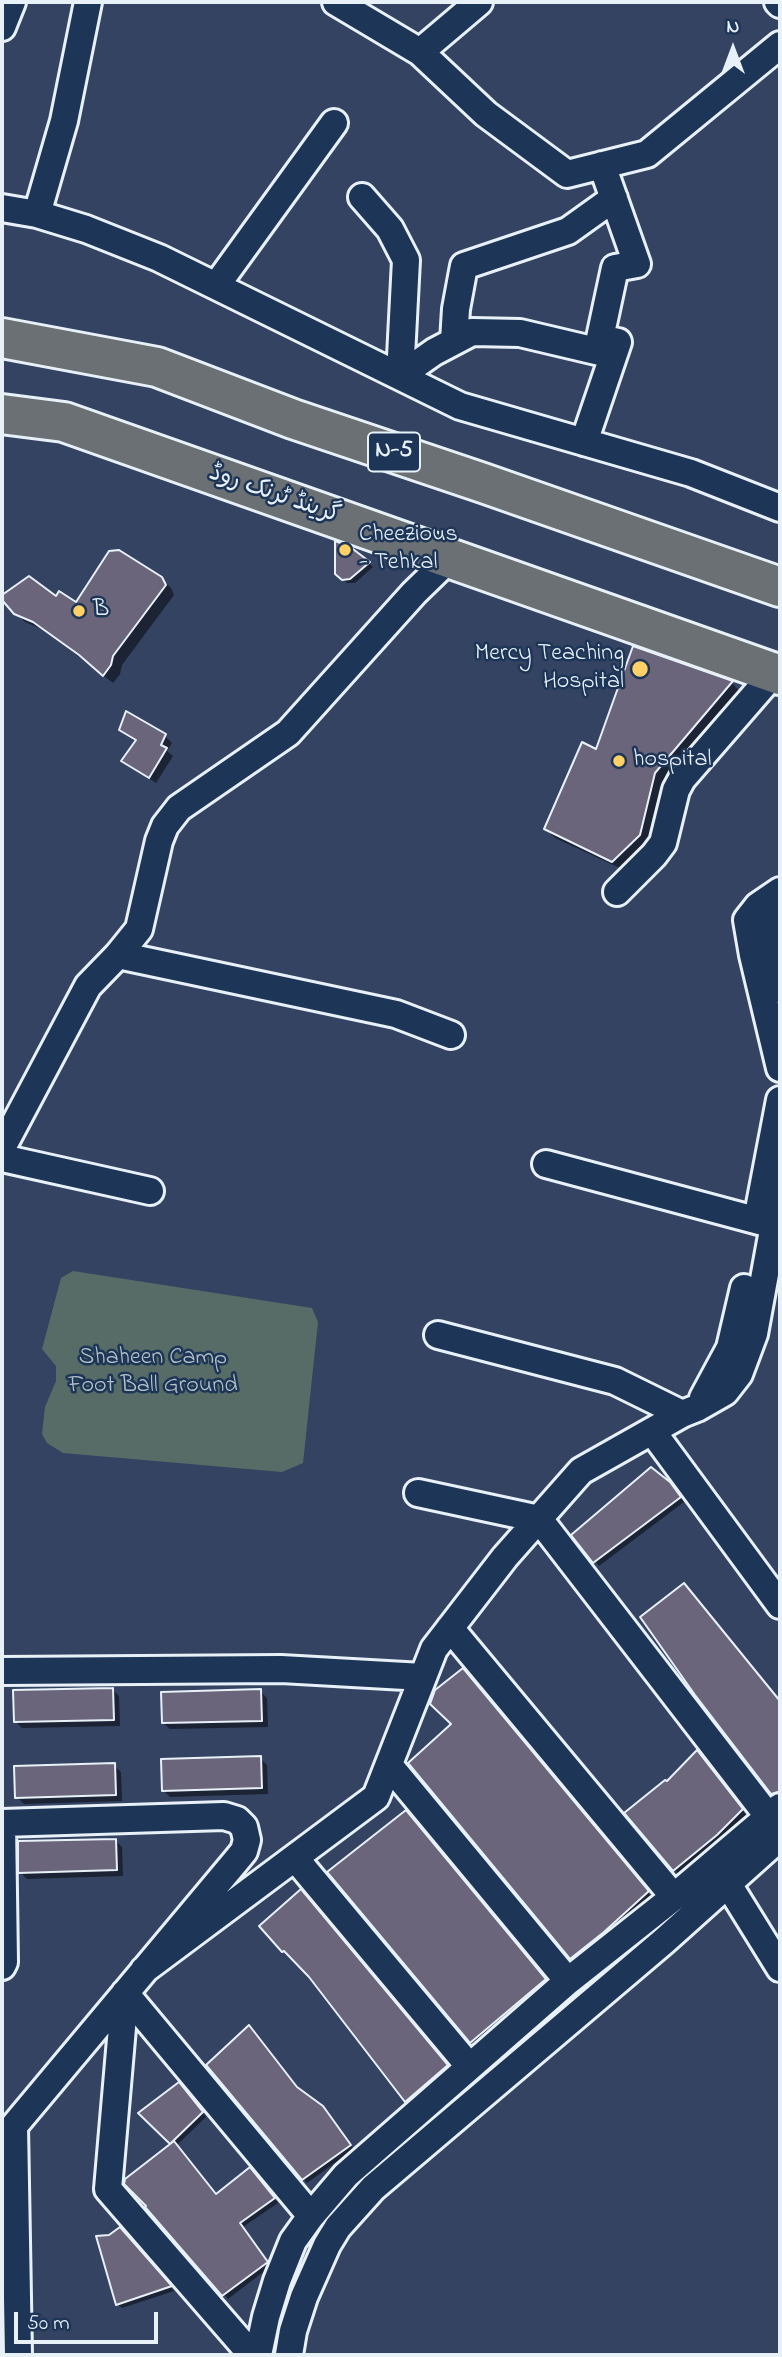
<!DOCTYPE html>
<html>
<head>
<meta charset="utf-8">
<style>
	body { margin:0 }
	#map { position:relative; width:782px; height:2357px; overflow:hidden; background:#344362; font-family:"Indie Flower",sans-serif }
	canvas { display:block }
	.frame { position:absolute; inset:0; border:4px solid #e8f1f8; pointer-events:none }
	.north { position:absolute; left:698px; top:14px; width:70px; height:70px; -webkit-text-stroke:5px #1d3557; paint-order:stroke; rotate:0deg; font-size:19px; font-weight:700; line-height:28px; text-align:center; color:#e8f1f8 }
	.north::after { content:''; display:block; margin:auto; width:24px; height:32px; background:#e8f1f8; clip-path:polygon(50% 0,100% 100%,50% 72%,0 100%) }
	.scale { position:absolute; left:14px; top:2312px; width:144px; height:32px; box-sizing:border-box; border:4px solid #e8f1f8; border-top:0; padding-left:9px; font-size:21px; line-height:24px; white-space:nowrap; color:#e8f1f8; -webkit-text-stroke:5px #1d3557; paint-order:stroke }
</style>
</head>
<body>
<div id="map">
<canvas width="782" height="2357"></canvas>
<div class="frame"></div>
<div class="north">N</div>
<div class="scale">50 m</div>
</div>
<script>
const ctx = document.querySelector('canvas').getContext('2d');
ctx.lineJoin = 'round';
function fillPath(path, color) { ctx.fillStyle = color; ctx.fill(path, 'evenodd'); }
const poly = rows => new Path2D(rows.map(r => 'M' + r).join(''));
function trace(path, color, width, dash) { ctx.strokeStyle = color; ctx.lineWidth = width; ctx.lineCap = dash ? 'butt' : 'round'; ctx.setLineDash(dash || []); ctx.stroke(path); }
function label(font, color, halo, rows, align = 'center') {
  ctx.font = font + ' "Indie Flower","Playpen Sans Arabic",sans-serif'; ctx.lineWidth = 5; ctx.setLineDash([]); ctx.textBaseline = 'middle'; ctx.strokeStyle = halo; ctx.fillStyle = color; for (const [text, x, y, turn = 0] of rows) {
    ctx.save(); ctx.translate(x, y); ctx.rotate((+turn || 0) * Math.PI / 180); ctx.textAlign = isNaN(turn) ? turn : align; if (halo) ctx.strokeText(text, 0, 0); ctx.fillText(text, 0, 0); ctx.restore();
  }
}
const green = poly([
	[73,1271,312,1308,318,1322,303,1463,282,1472,63,1453,47,1443,42,1434,45,1407,56,1381,56,1366,42,1349,61,1278]
]);
const shadow = poly([
	[369,563,373,567,355,583,347,583,337,574],
	[161,578,171,588,174,595,122,665,120,674,113,683,44,630,25,622,15,613,56,599,77,605],
	[634,648,732,683,740,692,663,782,648,844,622,869,555,838,546,829,597,752],
	[121,730,165,736,172,743,167,751,173,756,156,783,124,761,137,741],
	[674,1488,684,1502,599,1566,574,1535],
	[467,1674,651,1896,576,1962,410,1763,454,1724],
	[112,1689,119,1696,120,1726,22,1728,15,1721],
	[260,1691,267,1698,268,1727,170,1729,163,1723],
	[777,1697,780,1702,780,1796,777,1798,772,1793],
	[701,1757,746,1815,678,1874,627,1813],
	[260,1758,267,1765,268,1794,170,1797,163,1790],
	[114,1765,121,1772,122,1801,24,1804,17,1797],
	[410,1816,549,1984,476,2046,330,1872],
	[115,1840,122,1847,123,1876,27,1879,20,1872],
	[305,1896,451,2070,411,2105,310,1976,283,1951],
	[208,2065,299,2090,327,2113,354,2149,307,2183],
	[183,2088,206,2117,176,2146,216,2196,254,2174,278,2203,243,2227,271,2266,228,2299,147,2208,172,2144,140,2114],
	[124,2233,174,2291,122,2308,117,2304]
]);
const building = poly([
	[335,541,349,546,370,562,350,579,342,580,335,574,335,541],
	[119,550,162,577,166,585,113,656,111,665,103,676,79,655,33,622,14,614,2,600,2,595,29,576,56,596,59,591,76,602,109,551,119,550],
	[633,646,733,681,655,773,640,835,612,862,544,829,582,742,596,749,633,646],
	[126,711,166,734,161,745,167,748,149,778,121,761,136,740,119,730,126,711],
	[651,1467,670,1482,681,1497,593,1563,571,1535,651,1467],
	[684,1583,780,1701,779,1792,771,1794,695,1695,640,1617,684,1583],
	[463,1668,649,1891,604,1932,570,1959,408,1763,451,1724,430,1704,435,1690,463,1668],
	[113,1688,114,1720,14,1722,13,1690,113,1688],
	[261,1689,262,1721,162,1723,161,1692,261,1689],
	[697,1750,743,1809,717,1835,673,1871,624,1813,665,1780,667,1781,697,1750],
	[261,1756,262,1788,162,1791,161,1759,261,1756],
	[115,1763,116,1795,15,1798,14,1766,115,1763],
	[406,1810,546,1979,470,2043,327,1872,406,1810],
	[116,1839,117,1870,18,1873,18,1841,116,1839],
	[301,1889,448,2065,405,2102,309,1977,284,1951,282,1952,259,1926,301,1889],
	[249,2025,297,2087,323,2106,351,2145,302,2180,206,2065,249,2025],
	[179,2082,203,2112,170,2144,138,2113,179,2082],
	[174,2141,216,2194,250,2167,275,2198,240,2223,268,2262,222,2296,145,2207,146,2206,124,2184,125,2179,174,2141],
	[120,2227,172,2286,116,2305,96,2236,109,2235,120,2227]
]);
const minor = poly([
	[336,2,420,52,486,114,567,174,647,154,780,45],
	[778,2,780,4],
	[2,27,12,2],
	[420,52,479,2],
	[362,197,390,229,406,260,400,376],
	[2,208,37,214,86,229,159,258,460,406,691,473,780,508],
	[37,214,64,121,88,2],
	[216,286,334,123],
	[454,341,456,309,464,266,568,231,614,198],
	[400,376,434,352,472,332,520,333,613,355],
	[584,442,618,342,600,338,615,268,637,264,602,165],
	[780,891,758,906,747,920,753,955,780,1068],
	[617,892,654,855,663,843,676,790,682,779,774,673],
	[780,914,771,923,769,931,780,989],
	[118,955,396,1014,451,1035],
	[2,1148,88,986,118,955,139,929,159,841,165,826,179,808,288,733,414,593,451,557],
	[2,1158,150,1191],
	[546,1164,774,1225],
	[758,1215,780,1100],
	[438,1335,615,1381,682,1414],
	[703,1398,730,1348,744,1288],
	[652,1431,780,1605],
	[418,1493,539,1519,768,1816],
	[450,1628,674,1897],
	[2,1671,281,1669,423,1677],
	[389,1765,568,1981],
	[2,1823,224,1816,237,1820,244,1827,247,1840,244,1851,235,1862,14,2126,18,2355],
	[295,1858,469,2066],
	[728,1884,780,1968],
	[2,1966,4,1962,2,1823],
	[144,1970,376,1797,434,1649,505,1557,581,1471,682,1414,697,1408,725,1392,739,1374,754,1334,780,1192],
	[125,1993,108,2189,252,2355],
	[125,1993,311,2216],
	[258,2355,266,2317,277,2281,293,2241,311,2216,346,2175,568,1981,674,1897,780,1807],
	[289,2355,293,2331,304,2297,327,2245,338,2227,373,2188,664,1941,780,1837]
]);
const highway = poly([
	[2,338,157,367,293,419,483,483,780,587],
	[2,414,64,422,780,675]
]);
const markers = [
	[345,550,7,"#ffd166"],
	[79,611,7,"#ffd166"],
	[640,669,9,"#ffd166"],
	[619,761,7,"#ffd166"]
];
const shields = [
	[394,452,52]
];
const shieldNames = [
	["N-5",394,452]
];
const streetNames = [
	["گرینڈ ٹرنک روڈ",274,496,19]
];
const poiNames = [
	["Cheezious",359,536],
	["- Tehkal",359,564],
	["B",93,611],
	["Mercy Teaching",624,655,"right"],
	["Hospital",624,683,"right"],
	["hospital",633,761]
];
const parkNames = [
	["Shaheen Camp",153,1359],
	["Foot Ball Ground",153,1387]
];
fillPath(green, '#576c67');
fillPath(shadow, '#0007');
fillPath(building, '#6a657a');
trace(building, '#e8f1f8', 2);
trace(minor, '#e8f1f8', 32);
trace(highway, '#e8f1f8', 44);
trace(minor, '#1d3557', 26);
trace(highway, '#6a7074', 38);
for (const [x, y, r, color] of markers) { const dot = new Path2D(); dot.arc(x, y, r, 0, 2 * Math.PI); ctx.fillStyle = color; ctx.fill(dot); trace(dot, '#1d3557', 2.5); }
for (const [x, y, w] of shields) { const box = new Path2D(); box.roundRect(x - w / 2, y - 19.5, w, 39, 5); ctx.fillStyle = '#1d3557'; ctx.fill(box); trace(box, '#e8f1f8', 2); }
label('bold 23px', '#e8f1f8', null, shieldNames);
label('24px', '#e8f1f8', '#1d3557', streetNames);
label('24px', '#e8f1f8', '#1d3557', poiNames, 'left');
label('24px', '#b5c2c5', '#1d3557', parkNames);
</script>
</body>
</html>
